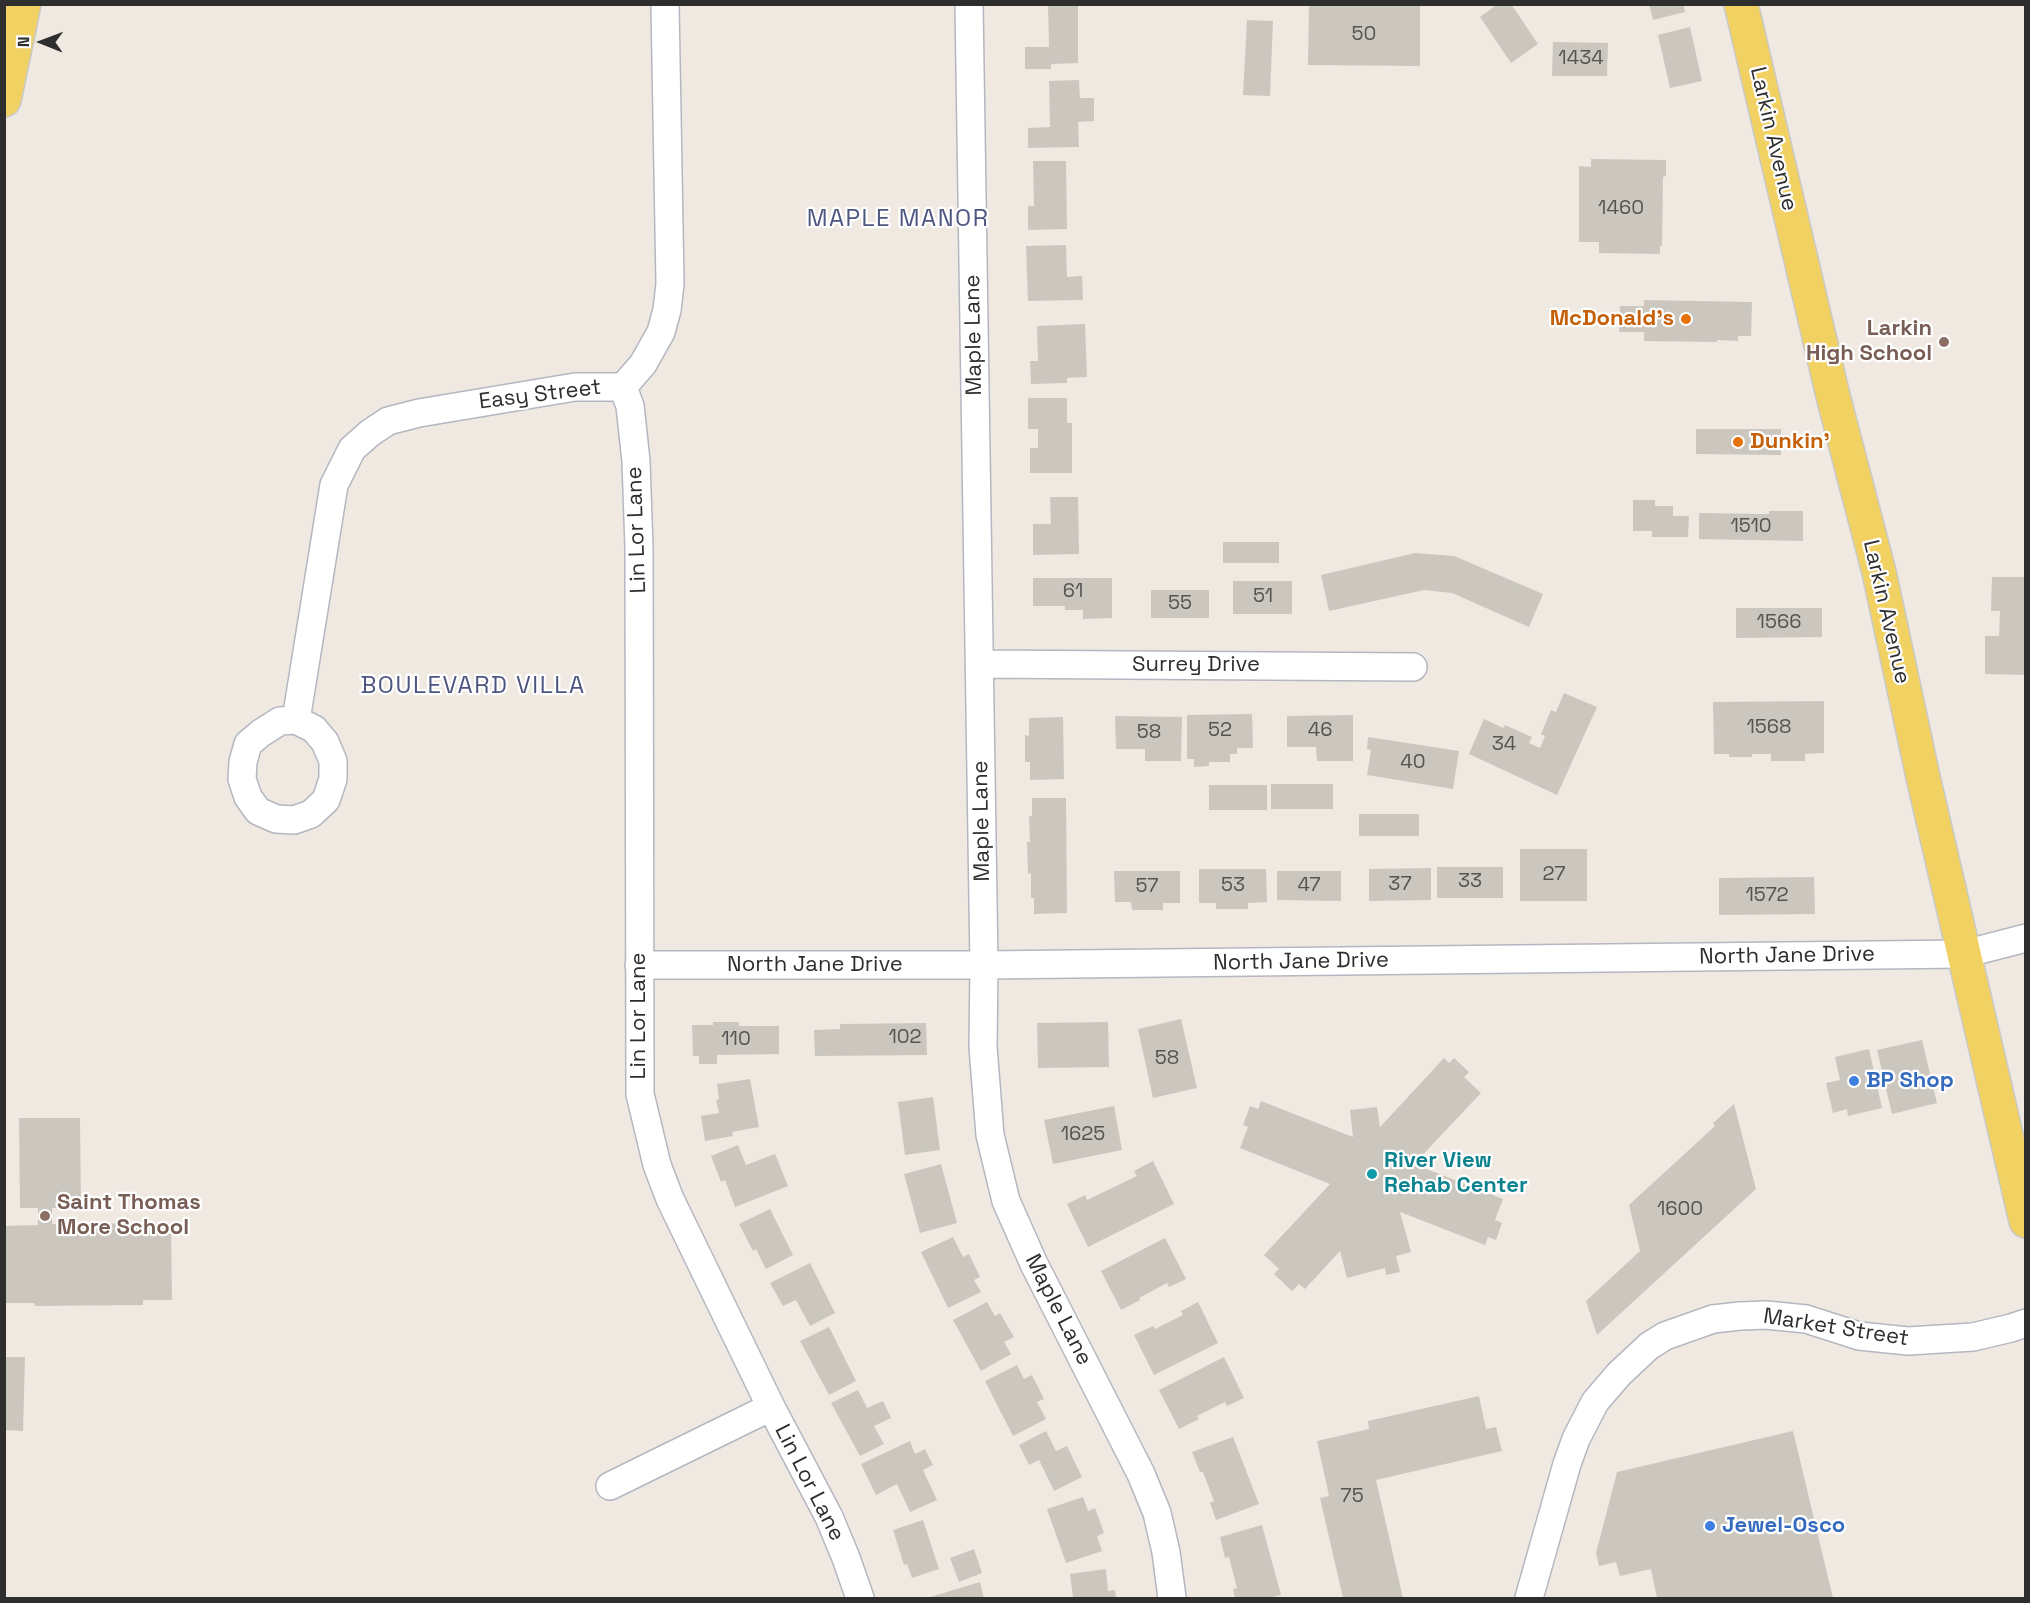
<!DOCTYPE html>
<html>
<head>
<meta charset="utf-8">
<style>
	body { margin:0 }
	#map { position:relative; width:2030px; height:1603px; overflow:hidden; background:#efe9e1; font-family:"Space Grotesk",sans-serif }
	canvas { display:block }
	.frame { position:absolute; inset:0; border:6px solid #2e2e2e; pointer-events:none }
	.north { position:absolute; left:12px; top:12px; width:60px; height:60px; -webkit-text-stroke:4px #fff; paint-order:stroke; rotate:271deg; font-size:16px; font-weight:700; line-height:24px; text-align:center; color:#2e2e2e }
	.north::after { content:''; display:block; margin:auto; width:21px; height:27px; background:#2e2e2e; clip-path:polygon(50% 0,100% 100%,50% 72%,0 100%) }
</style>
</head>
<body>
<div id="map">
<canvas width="2030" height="1603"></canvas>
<div class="frame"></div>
<div class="north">N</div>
</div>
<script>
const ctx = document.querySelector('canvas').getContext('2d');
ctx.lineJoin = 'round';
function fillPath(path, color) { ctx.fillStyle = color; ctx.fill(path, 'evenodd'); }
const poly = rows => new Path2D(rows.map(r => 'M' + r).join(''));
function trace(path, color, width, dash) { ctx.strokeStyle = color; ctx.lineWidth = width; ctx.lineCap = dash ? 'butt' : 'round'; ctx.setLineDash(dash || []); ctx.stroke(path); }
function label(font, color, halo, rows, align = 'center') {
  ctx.font = font + ' "Space Grotesk",sans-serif'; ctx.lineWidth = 4.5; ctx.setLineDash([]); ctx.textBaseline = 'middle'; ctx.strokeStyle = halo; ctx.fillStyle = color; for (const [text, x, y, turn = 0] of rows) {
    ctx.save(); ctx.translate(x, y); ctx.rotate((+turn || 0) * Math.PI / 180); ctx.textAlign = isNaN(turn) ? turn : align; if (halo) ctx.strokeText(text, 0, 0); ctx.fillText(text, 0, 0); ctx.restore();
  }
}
const building = poly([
	[1309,4,1420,4,1420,66,1308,65],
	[1498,4,1511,4,1538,44,1511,63,1480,17],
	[1649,4,1683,4,1685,12,1653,20],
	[1048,5,1078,5,1078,63,1051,64,1051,69,1025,69,1025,47,1049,47],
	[1247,20,1273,21,1270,96,1243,95],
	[1690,27,1702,81,1670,88,1658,35],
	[1553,42,1608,43,1607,76,1552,76],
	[1079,80,1080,98,1094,98,1094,121,1078,122,1079,147,1028,148,1028,128,1050,127,1049,81],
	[1591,159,1666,160,1666,176,1663,177,1662,246,1660,246,1660,254,1599,253,1599,242,1579,242,1579,166,1591,167],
	[1033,161,1066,161,1067,229,1028,230,1028,206,1034,206],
	[1066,245,1067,277,1082,276,1083,300,1028,301,1026,246],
	[1644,300,1752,302,1751,336,1738,336,1738,341,1717,340,1717,342,1644,341,1644,332,1619,332,1620,306,1644,306],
	[1085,324,1087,377,1067,378,1067,383,1031,384,1030,361,1038,361,1037,326],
	[1028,398,1067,398,1067,423,1072,423,1072,473,1030,473,1030,448,1038,448,1038,429,1028,429],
	[1696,429,1781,429,1781,455,1696,454],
	[1050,497,1078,497,1079,554,1033,555,1033,524,1051,524],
	[1633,500,1655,500,1655,506,1673,506,1673,516,1689,516,1688,537,1652,537,1652,531,1633,531],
	[1769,511,1803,511,1803,541,1699,539,1699,513,1769,514],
	[1223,542,1279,542,1279,563,1223,563],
	[1415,553,1454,556,1543,594,1529,627,1452,593,1424,590,1329,611,1321,575],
	[1992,577,2026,577,2026,675,1985,674,1985,636,1999,636,2000,611,1991,611],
	[1033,578,1112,578,1112,618,1083,619,1083,610,1065,610,1065,606,1033,606],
	[1233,581,1292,581,1292,614,1233,614],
	[1151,590,1209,590,1209,618,1151,618],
	[1736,608,1822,608,1822,637,1736,638],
	[1564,693,1597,707,1557,795,1469,754,1484,719,1503,728,1505,725,1532,737,1529,743,1540,748,1545,736,1541,734,1551,710,1556,712],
	[1824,701,1824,753,1805,754,1805,761,1771,761,1771,754,1752,754,1752,757,1729,757,1729,754,1714,754,1713,702],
	[1252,714,1253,748,1237,748,1237,754,1230,754,1230,762,1209,762,1209,766,1194,767,1194,759,1187,759,1187,715],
	[1353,715,1353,761,1317,761,1316,747,1287,747,1287,716],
	[1115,716,1182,717,1181,761,1145,761,1145,749,1116,749],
	[1063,717,1064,779,1030,780,1030,762,1025,762,1025,735,1029,736,1029,718],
	[1368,737,1459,751,1453,789,1367,775,1371,750,1367,749],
	[1271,784,1333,784,1333,809,1271,809],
	[1209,785,1267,785,1267,810,1209,810],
	[1032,798,1066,798,1067,913,1034,914,1034,898,1031,898,1031,873,1028,874,1027,842,1030,842,1029,816,1032,816],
	[1359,814,1419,814,1419,836,1359,836],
	[1520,849,1587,849,1587,901,1520,901],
	[1437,867,1503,867,1503,898,1437,898],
	[1431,868,1431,900,1369,901,1369,869],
	[1199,869,1266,869,1267,902,1248,903,1248,909,1216,909,1216,903,1199,903],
	[1114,871,1180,871,1180,903,1163,903,1163,910,1132,910,1131,902,1115,902],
	[1277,871,1341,871,1341,901,1277,900],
	[1814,877,1815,914,1719,915,1719,878],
	[1181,1019,1197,1088,1153,1098,1138,1029],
	[713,1022,739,1022,739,1026,779,1026,779,1054,717,1055,717,1064,699,1064,699,1056,693,1056,692,1025,713,1025],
	[1108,1022,1109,1067,1038,1068,1037,1023],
	[926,1023,927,1055,815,1056,814,1030,840,1029,840,1024],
	[1922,1040,1937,1103,1892,1114,1877,1050],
	[1869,1049,1882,1108,1848,1116,1847,1109,1833,1113,1826,1083,1840,1080,1835,1057],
	[1444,1058,1449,1063,1454,1058,1469,1072,1464,1077,1481,1093,1414,1164,1503,1199,1495,1220,1502,1223,1496,1240,1488,1237,1485,1245,1400,1212,1411,1252,1396,1256,1400,1272,1386,1275,1385,1268,1347,1278,1340,1251,1305,1289,1299,1284,1292,1291,1274,1274,1279,1269,1264,1255,1330,1184,1240,1148,1248,1127,1243,1125,1250,1106,1258,1109,1261,1101,1353,1137,1350,1110,1377,1107,1380,1127],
	[750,1079,759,1127,732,1132,733,1136,705,1141,701,1116,719,1113,716,1100,719,1099,717,1084],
	[933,1097,940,1150,905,1155,898,1102],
	[1734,1104,1756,1189,1597,1335,1586,1301,1640,1251,1629,1205,1715,1126,1713,1123],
	[1114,1106,1122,1150,1053,1164,1044,1120],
	[19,1118,80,1118,81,1208,52,1208,52,1224,171,1223,172,1300,143,1300,143,1305,35,1306,34,1303,5,1303,5,1226,38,1225,38,1208,20,1208],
	[738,1145,746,1165,775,1154,788,1186,735,1207,725,1180,721,1182,711,1156],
	[1153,1161,1174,1204,1088,1247,1067,1204,1085,1195,1087,1200,1137,1176,1134,1171],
	[941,1164,957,1223,920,1233,904,1174],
	[770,1209,793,1255,766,1269,756,1249,753,1251,739,1224],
	[953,1237,963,1257,969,1254,980,1277,974,1280,981,1292,948,1308,921,1252],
	[1165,1238,1186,1279,1169,1287,1167,1283,1139,1298,1140,1300,1121,1310,1101,1271],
	[810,1263,835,1313,810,1326,796,1300,783,1306,770,1283],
	[987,1302,995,1316,1000,1313,1014,1337,1004,1342,1011,1354,981,1371,953,1320],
	[1198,1302,1218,1343,1154,1375,1134,1335,1153,1326,1155,1329,1183,1315,1181,1311],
	[829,1327,856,1381,829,1395,800,1341],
	[4,1357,25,1357,23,1431,4,1430],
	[1224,1357,1244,1398,1227,1406,1225,1402,1197,1416,1199,1419,1179,1429,1159,1390],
	[1017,1365,1024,1379,1032,1375,1044,1399,1037,1402,1046,1419,1013,1436,985,1381],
	[858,1390,867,1408,883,1401,891,1418,874,1426,884,1444,860,1456,831,1403],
	[1479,1396,1486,1429,1496,1427,1502,1451,1376,1480,1403,1598,1343,1598,1320,1498,1329,1496,1317,1441,1369,1429,1368,1421],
	[1046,1431,1056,1451,1067,1446,1082,1477,1054,1491,1039,1460,1029,1465,1019,1445],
	[1793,1431,1833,1598,1657,1598,1651,1569,1620,1576,1616,1562,1599,1566,1596,1553,1617,1472],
	[1233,1437,1259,1504,1216,1520,1210,1503,1214,1501,1203,1472,1200,1472,1192,1452],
	[910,1441,915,1454,925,1449,933,1465,923,1470,937,1500,910,1512,897,1484,876,1495,861,1464],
	[1083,1497,1088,1511,1095,1508,1104,1533,1097,1536,1102,1551,1066,1563,1047,1509],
	[923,1520,939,1569,912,1578,907,1564,904,1565,893,1530],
	[1262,1525,1281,1595,1268,1598,1235,1598,1233,1589,1237,1588,1229,1557,1225,1558,1220,1537],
	[974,1549,982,1573,959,1582,950,1558],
	[1106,1569,1108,1591,1115,1590,1116,1598,1073,1598,1070,1574],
	[980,1582,984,1598,927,1598]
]);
const minor = poly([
	[969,4,984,965,983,1047,990,1135,1006,1201,1034,1264,1141,1474,1157,1513,1166,1552,1172,1598],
	[623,387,630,406,636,461,639,548,640,1094,657,1165,670,1199,771,1407,829,1517,846,1558,860,1598],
	[980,664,1413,667],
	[296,720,334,485,352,449,370,433,388,421,419,413,575,387,623,387,643,364,661,332,667,310,670,284,665,4],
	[296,720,314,729,325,742,333,761,333,779,326,800,311,814,294,820,276,819,258,811,248,797,242,779,243,762,248,744,261,733,280,721,296,720],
	[639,965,984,965,1964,954,2026,938],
	[610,1486,771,1407],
	[1529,1598,1567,1464,1576,1439,1595,1402,1619,1374,1649,1346,1665,1336,1713,1319,1740,1316,1766,1315,1806,1319,1859,1336,1908,1341,1973,1337,2011,1328,2026,1323]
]);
const major = poly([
	[1741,4,1833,396,1879,572,1923,777,2026,1221],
	[4,100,24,4]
]);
const markers = [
	[1686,319,6,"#e8710a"],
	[1944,342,6,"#8d6e63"],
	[1738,442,6,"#e8710a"],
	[1854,1081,6,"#3f7fe0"],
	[1372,1174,6,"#0f9aa8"],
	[45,1216,6,"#8d6e63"],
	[1710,1526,6,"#3f7fe0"]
];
const numberNames = [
	["50",1364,35],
	["1434",1581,59],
	["1460",1621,209],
	["1510",1751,527],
	["61",1073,592],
	["51",1263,597],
	["55",1180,604],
	["1566",1779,623],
	["1568",1769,728],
	["52",1220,731],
	["46",1320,731],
	["58",1149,733],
	["34",1504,745],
	["40",1413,763],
	["27",1554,875],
	["33",1470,882],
	["37",1400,885],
	["53",1233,886],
	["47",1309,886],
	["57",1147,887],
	["1572",1767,896],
	["102",905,1038],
	["110",736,1040],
	["58",1167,1059],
	["1625",1083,1135],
	["1600",1680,1210],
	["75",1352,1497]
];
const streetNames = [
	["Larkin Avenue",1773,139,77],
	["Maple Lane",974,335,-91],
	["Easy Street",540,395,-7],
	["Lin Lor Lane",637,530,-92],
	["Larkin Avenue",1886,612,77],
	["Surrey Drive",1196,665],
	["Maple Lane",982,821,-91],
	["North Jane Drive",1787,956,-1],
	["North Jane Drive",1301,962,-1],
	["North Jane Drive",815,965],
	["Lin Lor Lane",639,1016,-90],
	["Maple Lane",1058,1310,63],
	["Market Street",1836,1328,9],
	["Lin Lor Lane",809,1483,63]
];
const foodNames = [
	["McDonald's",1674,319],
	["Dunkin'",1750,442,"left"]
];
const educationNames = [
	["Larkin",1932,329],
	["High School",1932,354],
	["Saint Thomas",57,1203,"left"],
	["More School",57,1228,"left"]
];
const shopNames = [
	["BP Shop",1866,1081],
	["Jewel-Osco",1722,1526]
];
const cultureNames = [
	["River View",1384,1161],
	["Rehab Center",1384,1186]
];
const neighbourhoodNames = [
	["MAPLE MANOR",898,219],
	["BOULEVARD VILLA",473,686]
];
fillPath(building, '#cbc7bf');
trace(minor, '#b4b7c1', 30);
trace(major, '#c9c9c9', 36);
trace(minor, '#fff', 27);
trace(major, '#f2d163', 33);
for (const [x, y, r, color] of markers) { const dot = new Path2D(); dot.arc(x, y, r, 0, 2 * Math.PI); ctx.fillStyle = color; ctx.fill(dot); trace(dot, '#fff', 2); }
label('20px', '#555452', null, numberNames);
label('22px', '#2e2e2e', '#fff', streetNames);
label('bold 22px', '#c56008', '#fff', foodNames, 'right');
label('bold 22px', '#785e54', '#fff', educationNames, 'right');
label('bold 22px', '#366cbe', '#fff', shopNames, 'left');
label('bold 22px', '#0d838f', '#fff', cultureNames, 'left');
ctx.letterSpacing = '1.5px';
label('24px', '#4d5680', '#fff', neighbourhoodNames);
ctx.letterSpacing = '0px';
</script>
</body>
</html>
